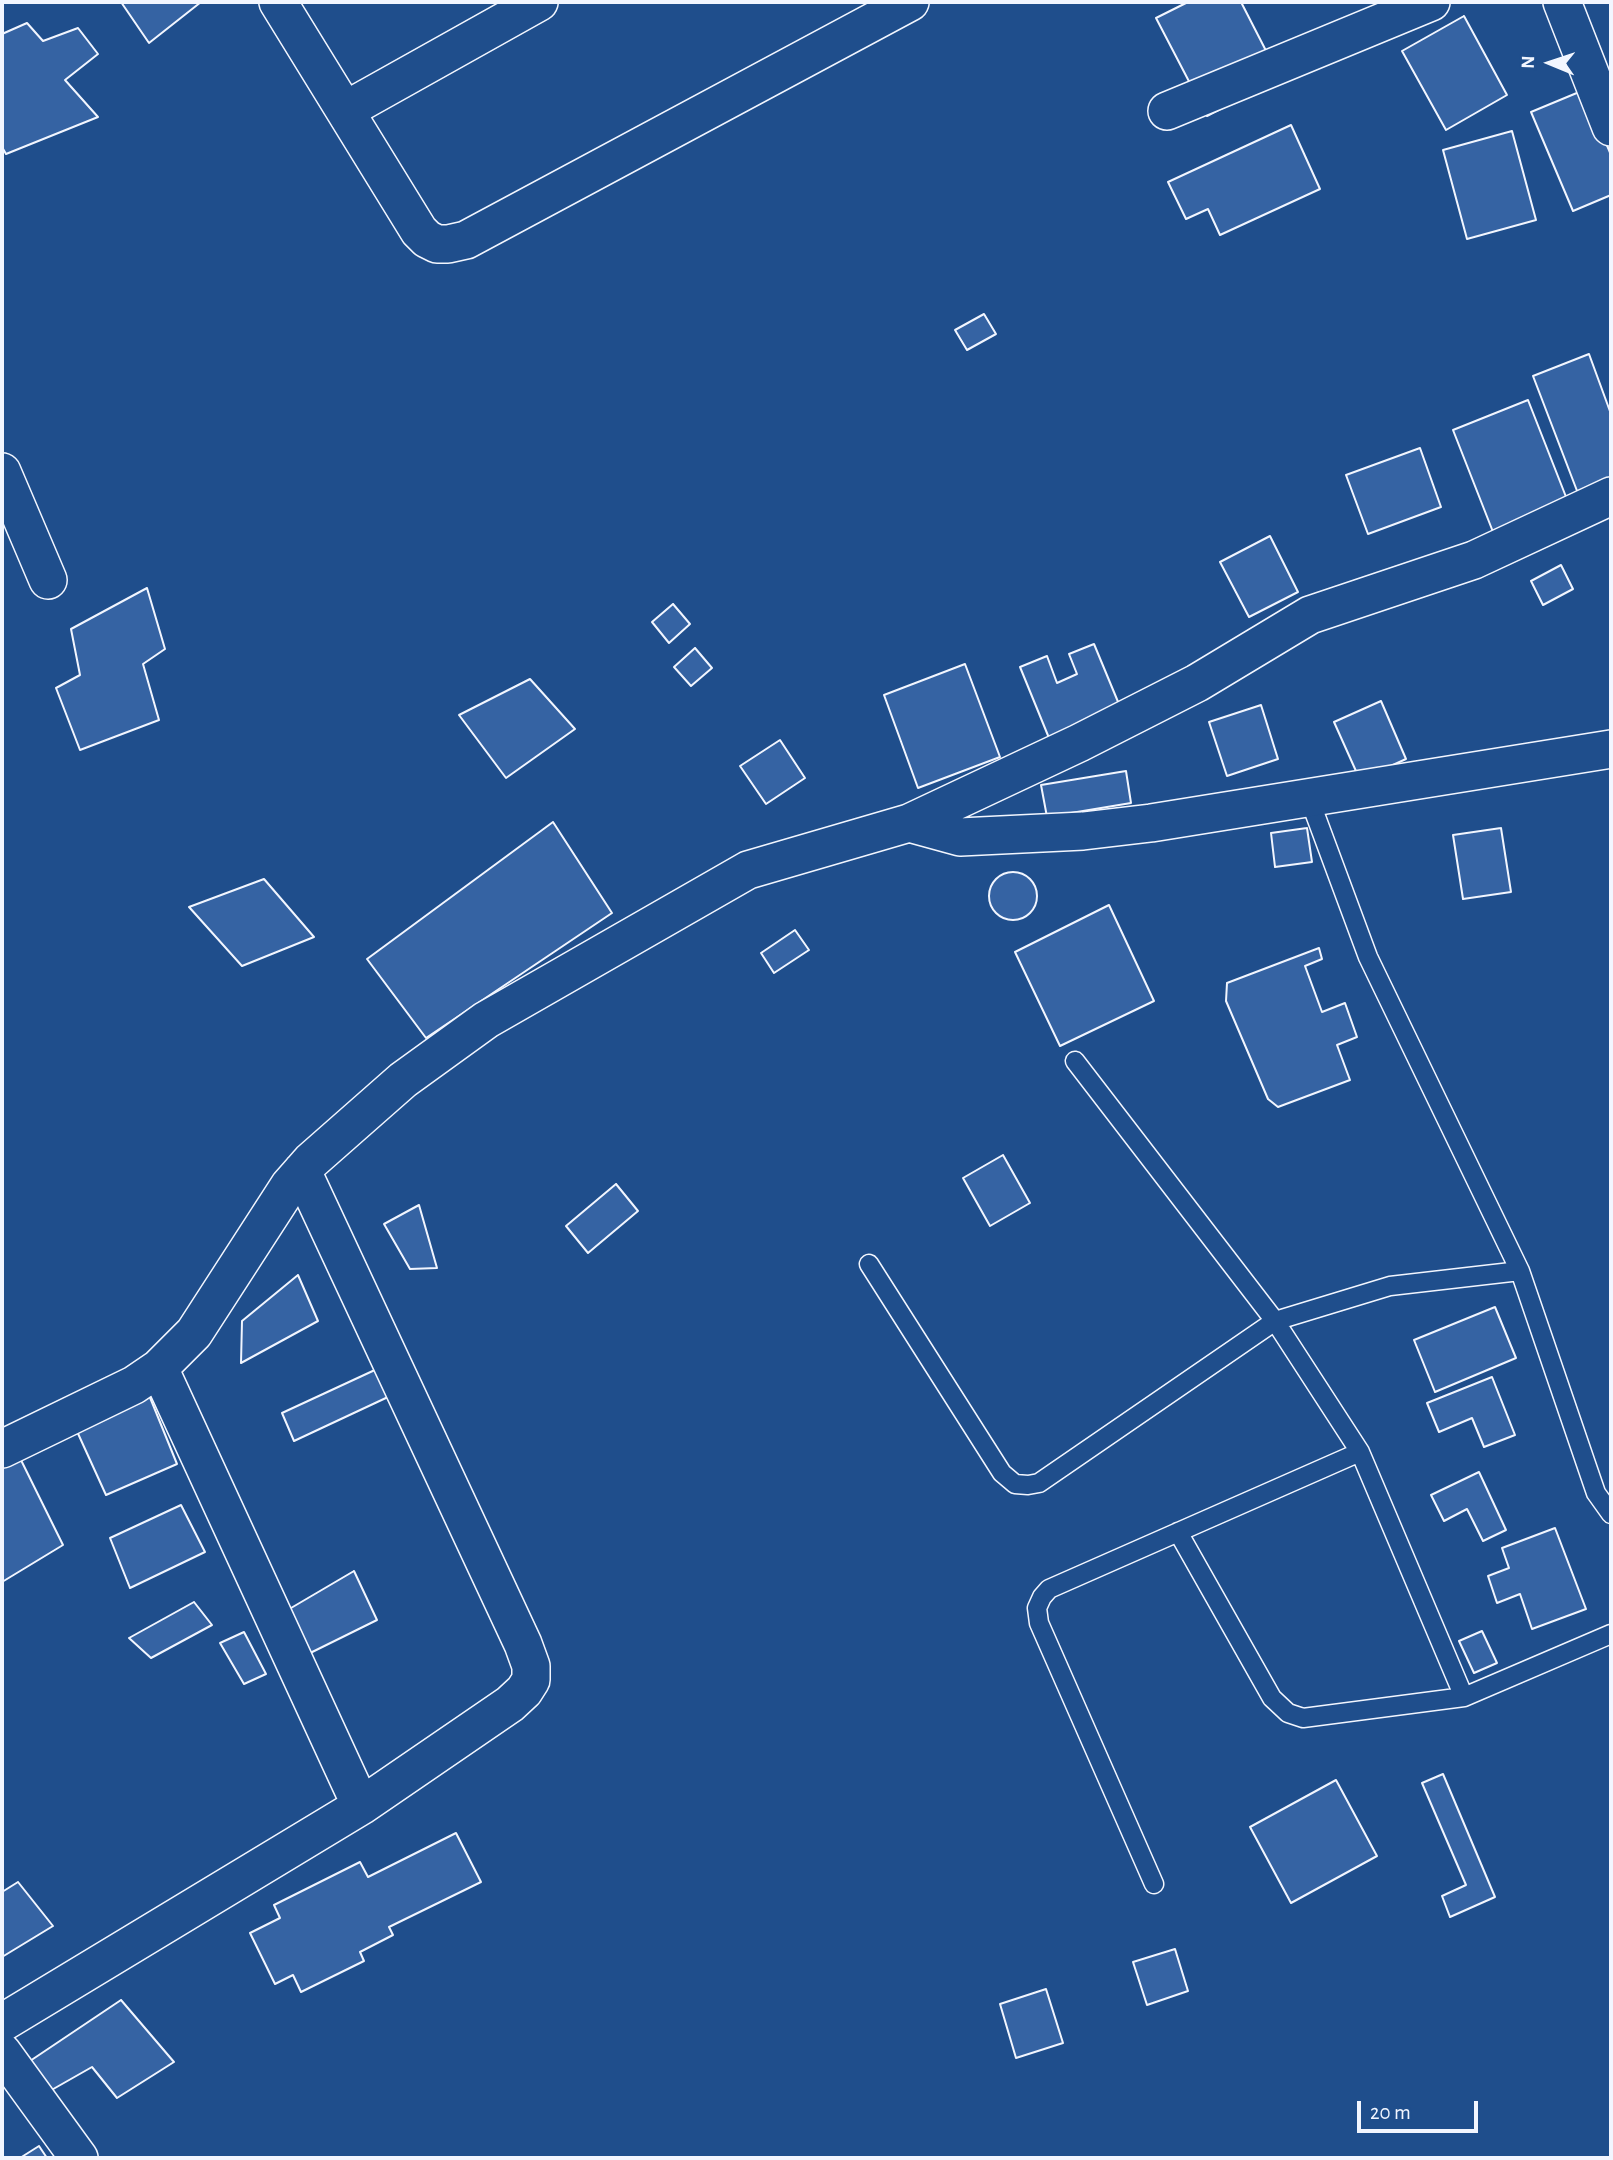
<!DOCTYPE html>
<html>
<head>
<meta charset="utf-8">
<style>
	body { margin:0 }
	#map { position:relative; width:1613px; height:2160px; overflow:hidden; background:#1f4e8c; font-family:"Alegreya Sans",sans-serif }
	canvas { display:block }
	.frame { position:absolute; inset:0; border:4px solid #f2f6ff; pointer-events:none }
	.north { position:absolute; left:1515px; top:28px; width:70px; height:70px; -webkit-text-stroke:5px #1f4e8c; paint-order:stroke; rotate:272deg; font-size:19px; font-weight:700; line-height:28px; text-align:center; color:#f2f6ff }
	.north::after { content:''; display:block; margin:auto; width:24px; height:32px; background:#f2f6ff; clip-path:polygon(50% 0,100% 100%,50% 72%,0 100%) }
	.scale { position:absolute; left:1357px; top:2101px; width:121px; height:32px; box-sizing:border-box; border:4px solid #f2f6ff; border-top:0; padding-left:9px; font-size:21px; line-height:24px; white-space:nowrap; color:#f2f6ff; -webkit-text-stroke:5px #1f4e8c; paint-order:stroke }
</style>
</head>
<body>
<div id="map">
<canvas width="1613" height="2160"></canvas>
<div class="frame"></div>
<div class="north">N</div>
<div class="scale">20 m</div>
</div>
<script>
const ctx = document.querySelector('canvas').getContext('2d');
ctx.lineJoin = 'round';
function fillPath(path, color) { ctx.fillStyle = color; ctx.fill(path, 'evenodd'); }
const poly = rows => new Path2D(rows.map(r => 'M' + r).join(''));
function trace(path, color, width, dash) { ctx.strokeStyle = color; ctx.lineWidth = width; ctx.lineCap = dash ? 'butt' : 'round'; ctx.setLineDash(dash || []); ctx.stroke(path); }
const building = poly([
	[121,2,201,2,149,43,121,2],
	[1188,2,1241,2,1280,78,1207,116,1156,18,1188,2],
	[1464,16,1507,95,1446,130,1402,51,1464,16],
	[27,23,43,41,78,28,98,54,65,80,98,117,6,154,2,147,2,34,27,23],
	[1584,90,1611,155,1611,195,1573,211,1531,112,1584,90],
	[1291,125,1320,189,1220,235,1208,209,1186,219,1168,182,1291,125],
	[1512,131,1536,220,1467,239,1443,150,1512,131],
	[984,314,996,334,967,350,955,330,984,314],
	[1589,354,1611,414,1611,484,1579,496,1533,376,1589,354],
	[1528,400,1570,507,1495,537,1453,430,1528,400],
	[1420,448,1441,507,1368,534,1346,475,1420,448],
	[1270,536,1298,592,1249,617,1220,562,1270,536],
	[1561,565,1573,589,1543,605,1531,581,1561,565],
	[147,588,165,649,143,664,159,720,80,750,56,688,80,675,71,629,147,588],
	[673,604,690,624,669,643,652,622,673,604],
	[1094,644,1121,709,1049,738,1020,667,1047,656,1057,683,1077,674,1069,654,1094,644],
	[695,648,712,668,691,686,674,667,695,648],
	[965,664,1000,757,918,788,884,695,965,664],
	[530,679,575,729,506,778,459,715,530,679],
	[1381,701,1406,759,1360,780,1334,722,1381,701],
	[1261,705,1278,759,1227,776,1209,722,1261,705],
	[780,740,805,778,766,804,740,766,780,740],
	[1126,771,1131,803,1047,817,1041,785,1126,771],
	[553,822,612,913,426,1038,367,959,553,822],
	[1307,828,1312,862,1275,867,1271,833,1307,828],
	[1501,828,1511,892,1463,899,1453,835,1501,828],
	'989 896a24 24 0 1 1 48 0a24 24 0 1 1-48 0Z',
	[264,879,314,937,242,966,189,907,264,879],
	[1109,905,1154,1001,1060,1046,1015,952,1109,905],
	[795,930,809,950,774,973,761,953,795,930],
	[1319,948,1322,959,1305,966,1322,1012,1345,1003,1357,1037,1337,1045,1350,1080,1278,1107,1268,1099,1226,1001,1227,983,1319,948],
	[1003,1155,1030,1203,990,1226,963,1178,1003,1155],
	[616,1184,638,1211,588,1253,566,1226,616,1184],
	[419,1205,437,1268,410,1269,384,1224,419,1205],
	[298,1275,318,1321,241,1363,242,1321,298,1275],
	[1495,1307,1516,1358,1435,1392,1414,1340,1495,1307],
	[377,1369,388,1397,294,1441,282,1413,377,1369],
	[1492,1377,1515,1435,1484,1447,1472,1418,1439,1432,1427,1403,1492,1377],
	[149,1395,177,1464,106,1495,75,1427,149,1395],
	[17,1452,63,1545,2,1582,2,1459,17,1452],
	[1479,1472,1506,1530,1483,1541,1467,1509,1444,1521,1431,1495,1479,1472],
	[181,1505,205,1552,130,1588,110,1538,181,1505],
	[1555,1528,1586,1609,1532,1629,1520,1594,1497,1603,1488,1576,1509,1568,1502,1548,1555,1528],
	[354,1571,377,1620,294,1661,274,1618,354,1571],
	[194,1602,212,1625,151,1658,129,1638,194,1602],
	[1482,1631,1497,1663,1474,1673,1459,1641,1482,1631],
	[244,1632,266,1674,244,1684,220,1643,244,1632],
	[1443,1774,1495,1897,1450,1917,1442,1896,1466,1885,1422,1783,1443,1774],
	[1336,1780,1377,1856,1291,1903,1250,1827,1336,1780],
	[456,1833,481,1882,389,1927,393,1935,360,1952,364,1961,301,1992,293,1975,275,1984,250,1933,280,1918,274,1905,360,1862,368,1877,456,1833],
	[18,1882,53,1926,2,1957,2,1892,18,1882],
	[1175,1949,1188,1991,1147,2005,1133,1962,1175,1949],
	[1046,1989,1063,2043,1016,2058,1000,2004,1046,1989],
	[121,2000,174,2062,117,2098,92,2067,48,2092,27,2063,121,2000],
	[39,2146,47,2158,20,2158,39,2146]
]);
const service = poly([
	[1309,798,1368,957,1520,1271,1596,1493,1611,1514],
	[1075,1061,1275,1321,1360,1452,1464,1697],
	[869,1264,1002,1473,1015,1484,1028,1485,1039,1483,1275,1321,1390,1286,1520,1271],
	[1178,1532,1272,1698,1288,1713,1303,1718,1464,1697,1611,1634],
	[1154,1884,1039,1623,1037,1608,1042,1597,1049,1589,1360,1452]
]);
const minor = poly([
	[278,2,419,231,427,239,437,244,448,244,466,240,910,2],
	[1562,2,1611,127],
	[346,110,539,2],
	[1167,111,1431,2],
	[2,472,48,580],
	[909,823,960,837,1083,831,1151,823,1611,749],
	[159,1368,361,1806],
	[2,1449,134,1385,159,1368,194,1333,289,1186,311,1161,403,1080,486,1020,748,870,909,823,1079,743,1197,683,1310,615,1474,560,1611,496],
	[2,2023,361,1806,510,1704,524,1691,531,1680,531,1666,523,1644,302,1171],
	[2,2052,79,2158]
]);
fillPath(building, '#3563a3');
trace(building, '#f2f6ff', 2);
trace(service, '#f2f6ff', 21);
trace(minor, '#f2f6ff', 40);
trace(service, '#1f4e8c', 18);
trace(minor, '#1f4e8c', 37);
</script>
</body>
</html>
